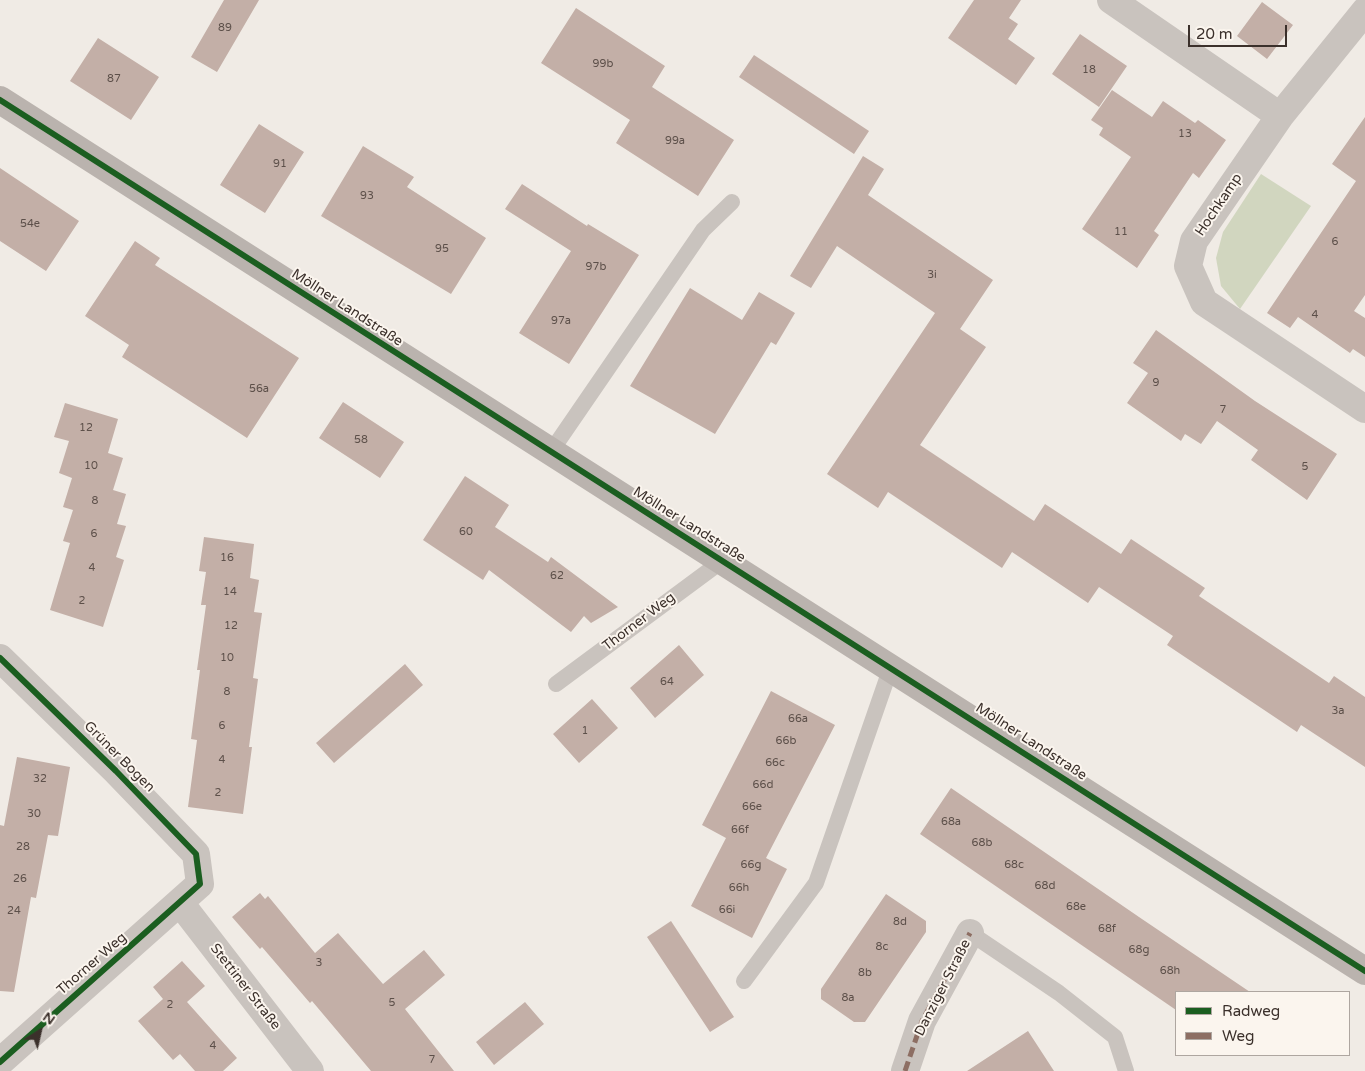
<!DOCTYPE html>
<html>
<head>
<meta charset="utf-8">
<style>
	body { margin:0 }
	#map { position:relative; width:1365px; height:1071px; overflow:hidden; background:#f0ebe5; font-family:"Varela Round",sans-serif }
	canvas { display:block }
	.legend { position:absolute; left:1175px; top:991px; width:175px; height:65px; box-sizing:border-box; background:#fbf5ee; border:1px solid #aea6a0; margin:0; padding:6px 9px; list-style:none; font-size:15px; color:#3b302b }
	.legend li { display:flex; align-items:center; gap:10px; height:25px }
	.legend b { width:25px; border:1px solid #aea6a0 }
	.north { position:absolute; left:15px; top:1006px; width:50px; height:50px; -webkit-text-stroke:4px #fbf5ee; paint-order:stroke; rotate:35deg; font-size:14px; font-weight:700; line-height:20px; text-align:center; color:#3b302b }
	.north::after { content:''; display:block; margin:auto; width:18px; height:22px; background:#3b302b; clip-path:polygon(50% 0,100% 100%,50% 72%,0 100%) }
	.scale { position:absolute; left:1188px; top:25px; width:99px; height:22px; box-sizing:border-box; border:2px solid #3b302b; border-top:0; padding-left:6px; font-size:15px; line-height:18px; white-space:nowrap; color:#3b302b; -webkit-text-stroke:4px #fbf5ee; paint-order:stroke }
</style>
</head>
<body>
<div id="map">
<canvas width="1365" height="1071"></canvas>
<ul class="legend">
<li><b style="height:6px;background:#1b5e20"></b>Radweg</li>
<li><b style="height:6px;background:#8d6e63"></b>Weg</li>
</ul>
<div class="north">N</div>
<div class="scale">20 m</div>
</div>
<script>
const ctx = document.querySelector('canvas').getContext('2d');
ctx.lineJoin = 'round';
function fillPath(path, color) { ctx.fillStyle = color; ctx.fill(path, 'evenodd'); }
const poly = rows => new Path2D(rows.map(r => 'M' + r).join(''));
function trace(path, color, width, dash) { ctx.strokeStyle = color; ctx.lineWidth = width; ctx.lineCap = dash ? 'butt' : 'round'; ctx.setLineDash(dash || []); ctx.stroke(path); }
function label(font, color, halo, rows, align = 'center') {
  ctx.font = font + ' "Varela Round",sans-serif'; ctx.lineWidth = 4; ctx.setLineDash([]); ctx.textBaseline = 'middle'; ctx.strokeStyle = halo; ctx.fillStyle = color; for (const [text, x, y, turn = 0] of rows) {
    ctx.save(); ctx.translate(x, y); ctx.rotate((+turn || 0) * Math.PI / 180); ctx.textAlign = isNaN(turn) ? turn : align; if (halo) ctx.strokeText(text, 0, 0); ctx.fillText(text, 0, 0); ctx.restore();
  }
}
const green = poly([
	[1261,174,1311,206,1240,309,1221,286,1216,258,1223,232]
]);
const building = poly([
	[224,0,259,0,217,72,191,57],
	[974,0,1021,0,1009,18,1018,24,1008,39,1035,58,1016,85,948,38],
	[1262,2,1293,25,1267,59,1237,36],
	[576,8,665,66,652,87,734,140,698,196,616,143,630,120,541,63],
	[1080,34,1127,66,1099,107,1052,74],
	[98,38,159,77,131,120,70,81],
	[754,55,869,131,854,154,739,77],
	[1112,90,1152,117,1163,101,1195,123,1198,120,1226,140,1199,178,1193,173,1154,231,1159,235,1137,268,1082,229,1131,157,1099,135,1103,128,1091,120],
	[1365,117,1365,295,1354,311,1365,318,1365,357,1353,349,1350,353,1298,317,1290,328,1267,313,1356,181,1332,164],
	[259,124,304,152,265,213,220,185],
	[363,146,414,177,407,187,486,238,451,294,321,216],
	[863,156,884,169,868,195,993,280,960,329,986,347,920,445,1034,521,1045,504,1121,554,1131,539,1205,588,1199,596,1329,683,1334,676,1365,697,1365,767,1301,725,1297,732,1167,645,1173,636,1099,587,1088,603,1012,552,1002,568,888,492,878,508,827,474,935,313,837,246,811,288,790,276],
	[0,168,79,221,46,271,0,241],
	[522,184,587,226,588,224,639,255,569,364,519,333,571,251,505,209],
	[135,241,160,258,155,265,299,358,247,438,122,357,129,345,85,316],
	[690,288,742,320,759,292,795,313,776,345,771,342,715,434,630,386],
	[1156,330,1255,401,1337,454,1307,500,1251,460,1258,450,1217,421,1201,444,1185,434,1181,441,1127,403,1148,373,1133,363],
	[343,402,404,442,380,478,319,438],
	[65,403,118,419,108,453,123,458,113,490,126,494,117,524,126,526,116,557,124,560,103,627,50,610,70,543,63,541,73,510,63,507,72,478,59,473,69,441,54,437],
	[465,476,509,505,495,527,548,562,551,557,618,607,591,623,584,616,571,632,489,570,483,580,423,540],
	[204,537,254,544,250,578,259,580,254,612,262,613,253,678,258,679,249,747,252,747,243,814,188,807,197,740,191,739,200,670,197,670,206,605,201,605,206,572,199,571],
	[679,645,704,675,655,718,630,688],
	[405,664,423,685,334,763,316,743],
	[771,691,835,725,766,858,787,869,752,938,691,906,726,838,702,825],
	[592,699,618,728,579,763,553,734],
	[17,757,70,767,58,836,48,835,36,898,31,897,14,992,0,991,0,825,4,826],
	[951,788,1139,917,1250,992,1176,992,1176,1010,920,834],
	[260,893,265,899,268,896,315,953,338,933,383,984,424,950,445,975,405,1009,454,1071,371,1071,312,1001,310,1003,262,947,260,949,232,917],
	[886,894,926,921,926,932,865,1022,854,1022,821,999,821,989],
	[671,921,734,1017,710,1032,647,937],
	[182,961,205,986,187,1002,237,1058,223,1071,195,1071,180,1054,173,1060,138,1021,163,999,153,987],
	[525,1002,544,1024,494,1065,476,1042],
	[1028,1031,1054,1071,967,1071]
]);
const service = poly([
	[550,453,703,230,732,202],
	[556,684,722,561],
	[970,933,1059,993,1115,1037,1126,1071],
	[744,981,816,883,891,667]
]);
const minor = poly([
	[1111,0,1280,116],
	[1365,11,1280,116,1194,241,1188,266,1204,302,1365,409],
	[0,658,116,771,196,854,200,884,0,1062],
	[181,904,310,1071],
	[905,1071,922,1021,970,933]
]);
const secondary = poly([
	[0,100,1365,971]
]);
const quiet = poly([
	[905,1071,922,1021,970,933]
]);
const cycleway = poly([
	[0,100,1365,971],
	[0,658,116,771,196,854,200,884,0,1062]
]);
const numberNames = [
	["89",225,28],
	["99b",603,64],
	["18",1089,70],
	["87",114,79],
	["13",1185,134],
	["99a",675,141],
	["91",280,164],
	["93",367,196],
	["54e",30,224],
	["11",1121,232],
	["6",1335,242],
	["95",442,249],
	["97b",596,267],
	["3i",932,275],
	["4",1315,315],
	["97a",561,321],
	["9",1156,383],
	["56a",259,389],
	["7",1223,410],
	["12",86,428],
	["58",361,440],
	["10",91,466],
	["5",1305,467],
	["8",95,501],
	["60",466,532],
	["6",94,534],
	["16",227,558],
	["4",92,568],
	["62",557,576],
	["14",230,592],
	["2",82,601],
	["12",231,626],
	["10",227,658],
	["64",667,682],
	["8",227,692],
	["3a",1338,711],
	["66a",798,719],
	["6",222,726],
	["1",585,731],
	["66b",786,741],
	["4",222,760],
	["66c",775,763],
	["32",40,779],
	["66d",763,785],
	["2",218,793],
	["66e",752,807],
	["30",34,814],
	["68a",951,822],
	["66f",740,830],
	["68b",982,843],
	["28",23,847],
	["66g",751,865],
	["68c",1014,865],
	["26",20,879],
	["68d",1045,886],
	["66h",739,888],
	["68e",1076,907],
	["66i",727,910],
	["24",14,911],
	["8d",900,922],
	["68f",1107,929],
	["8c",882,947],
	["68g",1139,950],
	["3",319,963],
	["68h",1170,971],
	["8b",865,973],
	["8a",848,998],
	["5",392,1003],
	["2",170,1005],
	["4",213,1046],
	["7",432,1060]
];
const streetNames = [
	["Hochkamp",1219,205,-56],
	["Möllner Landstraße",347,308,33],
	["Möllner Landstraße",689,525,32],
	["Thorner Weg",639,622,-37],
	["Möllner Landstraße",1031,742,33],
	["Grüner Bogen",119,757,45],
	["Thorner Weg",92,964,-41],
	["Stettiner Straße",245,987,52],
	["Danziger Straße",943,988,-63]
];
fillPath(green, '#d1d6bf');
fillPath(building, '#c3afa7');
trace(service, '#c9c3be', 16);
trace(minor, '#c9c3be', 28);
trace(secondary, '#bab3ae', 28);
trace(quiet, '#8d6e63', 5, [10, 5]);
trace(cycleway, '#1b5e20', 6);
label('11px', '#5d504a', null, numberNames);
label('14px', '#3b302b', '#fbf5ee', streetNames);
</script>
</body>
</html>
